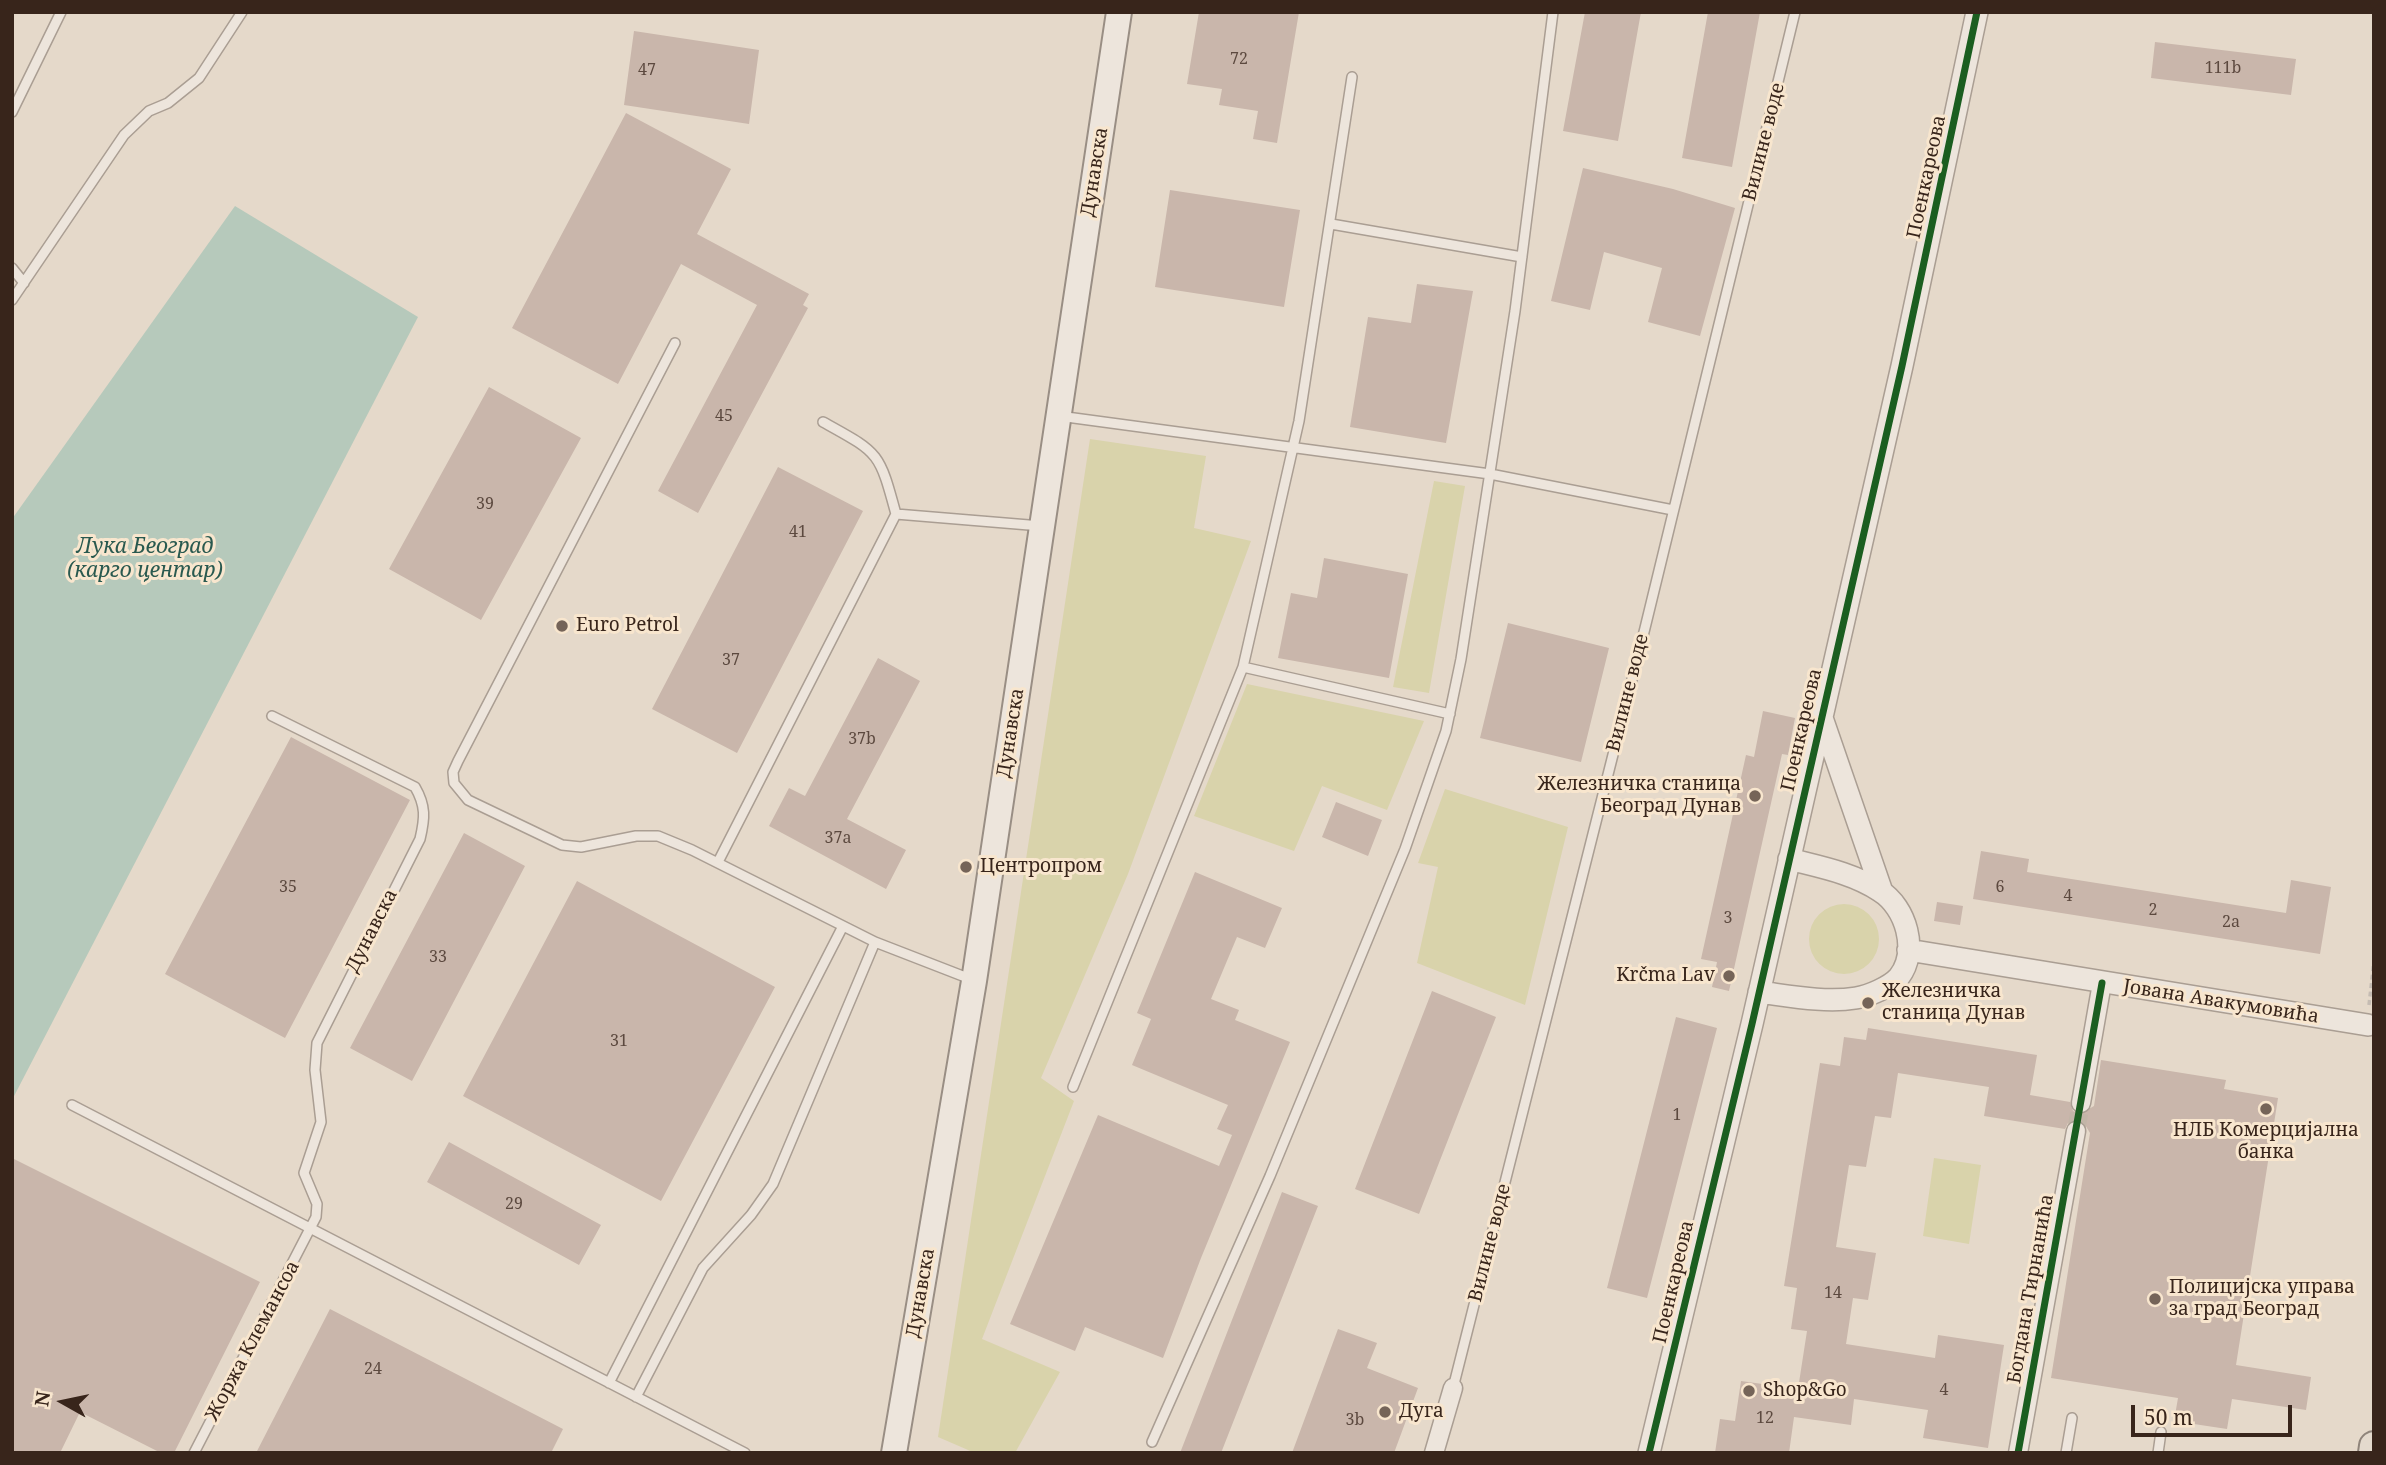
<!DOCTYPE html>
<meta charset="utf-8">
<style>
body{margin:0}
#map{position:relative;width:2386px;height:1465px;overflow:hidden;background:#e5d9ca;font-family:"Noto Serif",serif}
canvas{display:block}
.frame{position:absolute;inset:0;border:14px solid #38251b;pointer-events:none}
.north{position:absolute;left:28px;top:1367px;width:70px;height:70px;-webkit-text-stroke:5px #f8e6ce;paint-order:stroke;rotate:279deg;font-size:19px;font-weight:700;line-height:28px;text-align:center;color:#38251b}
.north::after{content:'';display:block;margin:auto;width:24px;height:32px;background:#38251b;clip-path:polygon(50% 0,100% 100%,50% 72%,0 100%)}
.scale{position:absolute;left:2131px;top:1405px;width:161px;height:32px;box-sizing:border-box;border:4px solid #38251b;border-top:0;padding-left:9px;font-size:21px;line-height:24px;white-space:nowrap;color:#38251b;-webkit-text-stroke:5px #f8e6ce;paint-order:stroke}
</style>
<div id="map">
<canvas width="2386" height="1465"></canvas>
<div class="frame"></div>
<div class="north">N</div>
<div class="scale">50 m</div>
</div>
<script>
const c = document.querySelector('canvas').getContext('2d');
c.lineJoin = 'round';
function fill(path, color) { c.fillStyle = color; c.fill(path, 'evenodd'); }
function stroke(path, color, width, dash) { c.strokeStyle = color; c.lineWidth = width; c.lineCap = dash ? 'butt' : 'round'; c.setLineDash(dash || []); c.stroke(path); }
function write(font, color, halo, rows, align = 'center') {
  c.font = font + ' "Noto Serif",serif'; c.lineWidth = 6; c.setLineDash([]); c.textBaseline = 'middle'; c.strokeStyle = halo; c.fillStyle = color; for (const [text, x, y, turn = 0] of rows) {
    c.save(); c.translate(x, y); c.rotate((+turn || 0) * Math.PI / 180); c.textAlign = isNaN(turn) ? turn : align; if (halo) c.strokeText(text, 0, 0); c.fillText(text, 0, 0); c.restore();
  }
}
const green = new Path2D(`
 M1090,439L1206,456L1194,528L1251,541L1128,874L1041,1078L1074,1101L982,1339L1060,1372L1015,1453H975L938,1437Z
 M1434,481L1465,486L1429,693L1393,687Z
 M1247,684L1424,721L1387,810L1322,786L1294,851L1194,816Z
 M1445,789L1568,827L1525,1005L1417,963L1438,867L1418,863Z
 M1809 939a35 35 0 1 1 70 0a35 35 0 1 1-70 0Z
 M1934,1158L1981,1165L1969,1244L1923,1236Z`);
const water = new Path2D(`
 M235,206L418,317L12,1100V519Z`);
const building = new Path2D(`
 M1199,12H1299L1277,143L1253,139L1258,111L1219,105L1222,89L1187,84Z
 M1585,12H1641L1618,141L1563,131Z
 M1708,12H1760L1732,167L1682,158Z
 M634,31L759,50L749,124L624,105Z
 M2155,42L2296,59L2291,95L2151,78Z
 M626,113L731,169L697,234L809,294L803,305L808,308L698,513L658,491L757,305L681,264L618,384L512,328Z
 M1583,168L1673,189L1735,208L1700,336L1648,322L1662,268L1604,252L1590,310L1551,301Z
 M1170,190L1300,210L1284,307L1155,287Z
 M1417,284L1473,291L1446,443L1350,427L1368,317L1411,323Z
 M489,387L581,438L481,620L389,569Z
 M778,467L863,511L737,753L652,709Z
 M1324,558L1408,574L1389,678L1278,658L1291,593L1317,598Z
 M1508,623L1609,648L1581,762L1480,738Z
 M878,658L920,681L847,819L906,850L886,889L769,826L789,788L805,796Z
 M1763,711L1795,718L1788,755L1782,754L1729,991L1712,987L1717,962L1701,959L1746,755L1754,757Z
 M291,737L410,800L285,1038L165,974Z
 M1336,802L1382,820L1368,856L1322,837Z
 M464,833L525,866L412,1081L350,1048Z
 M1981,851L2029,859L2027,872L2286,913L2291,880L2331,887L2320,954L1973,899Z
 M1195,872L1282,908L1265,948L1237,937L1211,999L1239,1010L1235,1020L1290,1042L1201,1258L1163,1358L1085,1327L1075,1351L1010,1324L1098,1115L1219,1166L1232,1135L1217,1129L1228,1105L1132,1065L1151,1019L1137,1013Z
 M577,881L775,987L661,1201L463,1096Z
 M1937,902L1963,906L1960,925L1934,921Z
 M1432,991L1496,1017L1419,1214L1355,1189Z
 M1676,1017L1717,1028L1647,1298L1607,1288Z
 M1868,1028L2037,1055L2030,1095L2070,1102L2073,1111L2080,1114L2094,1106L2101,1060L2226,1080L2224,1089L2278,1098L2236,1365L2311,1377L2306,1410L2232,1399L2227,1429L2174,1421L2178,1398L2051,1378L2090,1133L2084,1123L2077,1120L2068,1123L2065,1129L1984,1116L1989,1087L1898,1073L1891,1118L1875,1116L1866,1167L1849,1165L1836,1247L1876,1253L1868,1300L1853,1298L1846,1344L1935,1358L1938,1335L2004,1345L1988,1448L1923,1438L1928,1410L1854,1399L1851,1425L1794,1417L1789,1453H1715L1720,1419L1735,1421L1741,1381L1798,1389L1807,1331L1791,1329L1797,1288L1784,1286L1820,1063L1840,1066L1844,1037L1866,1040Z
 M449,1142L601,1225L579,1265L427,1182Z
 M12,1158L260,1282L174,1453H161L80,1412L60,1453H12Z
 M1282,1192L1318,1206L1221,1453H1180Z
 M330,1309L563,1429L551,1453H256Z
 M1338,1329L1377,1343L1367,1368L1418,1388L1394,1453H1292Z`);
const minorTunnel = new Path2D(`
 M2076,1131L2081,1103`);
const path = new Path2D(`
 M2369,1005L2374,961`);
const service = new Path2D(`
 M12,112L61,12
 M1331,224L1522,257
 M12,268L24,283
 M12,300L124,135L149,111L168,103L199,78L242,12
 M675,343L458,761L453,772L454,783L468,800L562,845L581,847L636,836H658L692,850L875,942L973,980
 M1059,416L1490,474L1673,510
 M823,422C879,453 879,451 896,514
 M896,514L1041,526
 M1243,667L1450,714
 M718,862L896,514
 M1073,1087L1243,667L1299,421L1352,77
 M72,1105L745,1453
 M609,1383L843,926
 M1453,1388L1645,628L1795,12
 M636,1397L703,1268L751,1215L773,1184L875,942
 M1152,1442L1270,1176L1405,849L1446,731L1461,659L1515,311L1553,12
 M194,1453L316,1217L317,1204L304,1173L321,1122L315,1070L317,1043L420,839C425,818 426,806 415,787L272,716
 M2066,1453L2072,1418
 M2158,1453L2161,1432`);
const minor = new Path2D(`
 M2081,1103L2102,983
 M1434,1453L1453,1388
 M2018,1453L2076,1131`);
const tertiary = new Path2D(`
 M1821,715L1882,892
 M1908,950L2368,1025
 M1759,992C1790,996 1825,1003 1856,998C1869,996 1890,987 1899,977C1919,951 1906,907 1880,891C1853,873 1820,867 1789,859
 M1649,1453L1752,1024L1902,366L1977,12`);
const secondary = new Path2D(`
 M894,1453L974,981L1119,12`);
const primary = new Path2D(`
 M2373,1453L2374,1446`);
const cycleway = new Path2D(`
 M1649,1453L1752,1024L1902,366L1977,12
 M2018,1453L2102,983`);
const markers = [
 [562,626,7,"#756458"],
 [1755,796,7,"#756458"],
 [966,867,7,"#756458"],
 [1729,976,7,"#756458"],
 [1868,1003,7,"#756458"],
 [2266,1109,7,"#756458"],
 [2155,1299,7,"#756458"],
 [1749,1391,7,"#756458"],
 [1385,1412,7,"#756458"]
];
const numberNames = [
 ["72",1239,59],
 ["111b",2223,68],
 ["47",647,70],
 ["45",724,416],
 ["39",485,504],
 ["41",798,532],
 ["37",731,660],
 ["37b",862,739],
 ["37a",838,838],
 ["35",288,887],
 ["6",2000,887],
 ["4",2068,896],
 ["2",2153,910],
 ["3",1728,918],
 ["2a",2231,922],
 ["33",438,957],
 ["31",619,1041],
 ["1",1677,1115],
 ["29",514,1204],
 ["14",1833,1293],
 ["24",373,1369],
 ["4",1944,1390],
 ["12",1765,1418],
 ["3b",1355,1420]
];
const streetNames = [
 ["Вилине воде",1764,142,-76],
 ["Дунавска",1095,172,-81],
 ["Поенкареова",1927,177,-78],
 ["Вилине воде",1628,693,-76],
 ["Поенкареова",1802,730,-77],
 ["Дунавска",1011,733,-81],
 ["Дунавска",372,931,-63],
 ["Јована Авакумовића",2221,1002,9],
 ["Вилине воде",1490,1243,-76],
 ["Поенкареова",1674,1282,-77],
 ["Богдана Тирнанића",2031,1289,-80],
 ["Дунавска",921,1293,-80],
 ["Жоржа Клемансоа",253,1341,-62]
];
const poiNames = [
 ["Euro Petrol",576,626],
 ["Железничка станица",1741,785,"right"],
 ["Београд Дунав",1741,807,"right"],
 ["Центропром",980,867],
 ["Krčma Lav",1715,976,"right"],
 ["Железничка",1882,992],
 ["станица Дунав",1882,1014],
 ["НЛБ Комерцијална",2266,1131,"center"],
 ["банка",2266,1153,"center"],
 ["Полицијска управа",2169,1288],
 ["за град Београд",2169,1310],
 ["Shop&Go",1763,1391],
 ["Дуга",1399,1412]
];
const waterNames = [
 ["Лука Београд",145,547],
 ["(карго центар)",145,571]
];
fill(green, '#d9d3ab');
fill(water, '#b6c9bb');
fill(building, '#c9b6ab');
stroke(minorTunnel, '#c2b5a7', 18, [18, 9]);
stroke(service, '#aa9e93', 12);
stroke(minor, '#aa9e93', 21);
stroke(tertiary, '#aa9e93', 24);
stroke(secondary, '#998e84', 28);
stroke(primary, '#8f847a', 32);
stroke(path, '#c5bcb3', 3.5, [5, 3.5]);
stroke(service, '#ede5dc', 9);
stroke(minor, '#ede5dc', 18);
stroke(tertiary, '#ede5dc', 21);
stroke(secondary, '#ede5dc', 24);
stroke(primary, '#e4dacd', 28);
stroke(cycleway, '#1b5e20', 7);
for (const [x, y, r, color] of markers) { const dot = new Path2D(); dot.arc(x, y, r, 0, 2 * Math.PI); c.fillStyle = color; c.fill(dot); stroke(dot, '#f8e6ce', 2.5); }
write('16px', '#5c493f', null, numberNames);
write('19px', '#38251b', '#f8e6ce', streetNames);
write('19px', '#38251b', '#f8e6ce', poiNames, 'left');
write('italic 21px', '#29594f', '#f8e6ce', waterNames);
</script>
